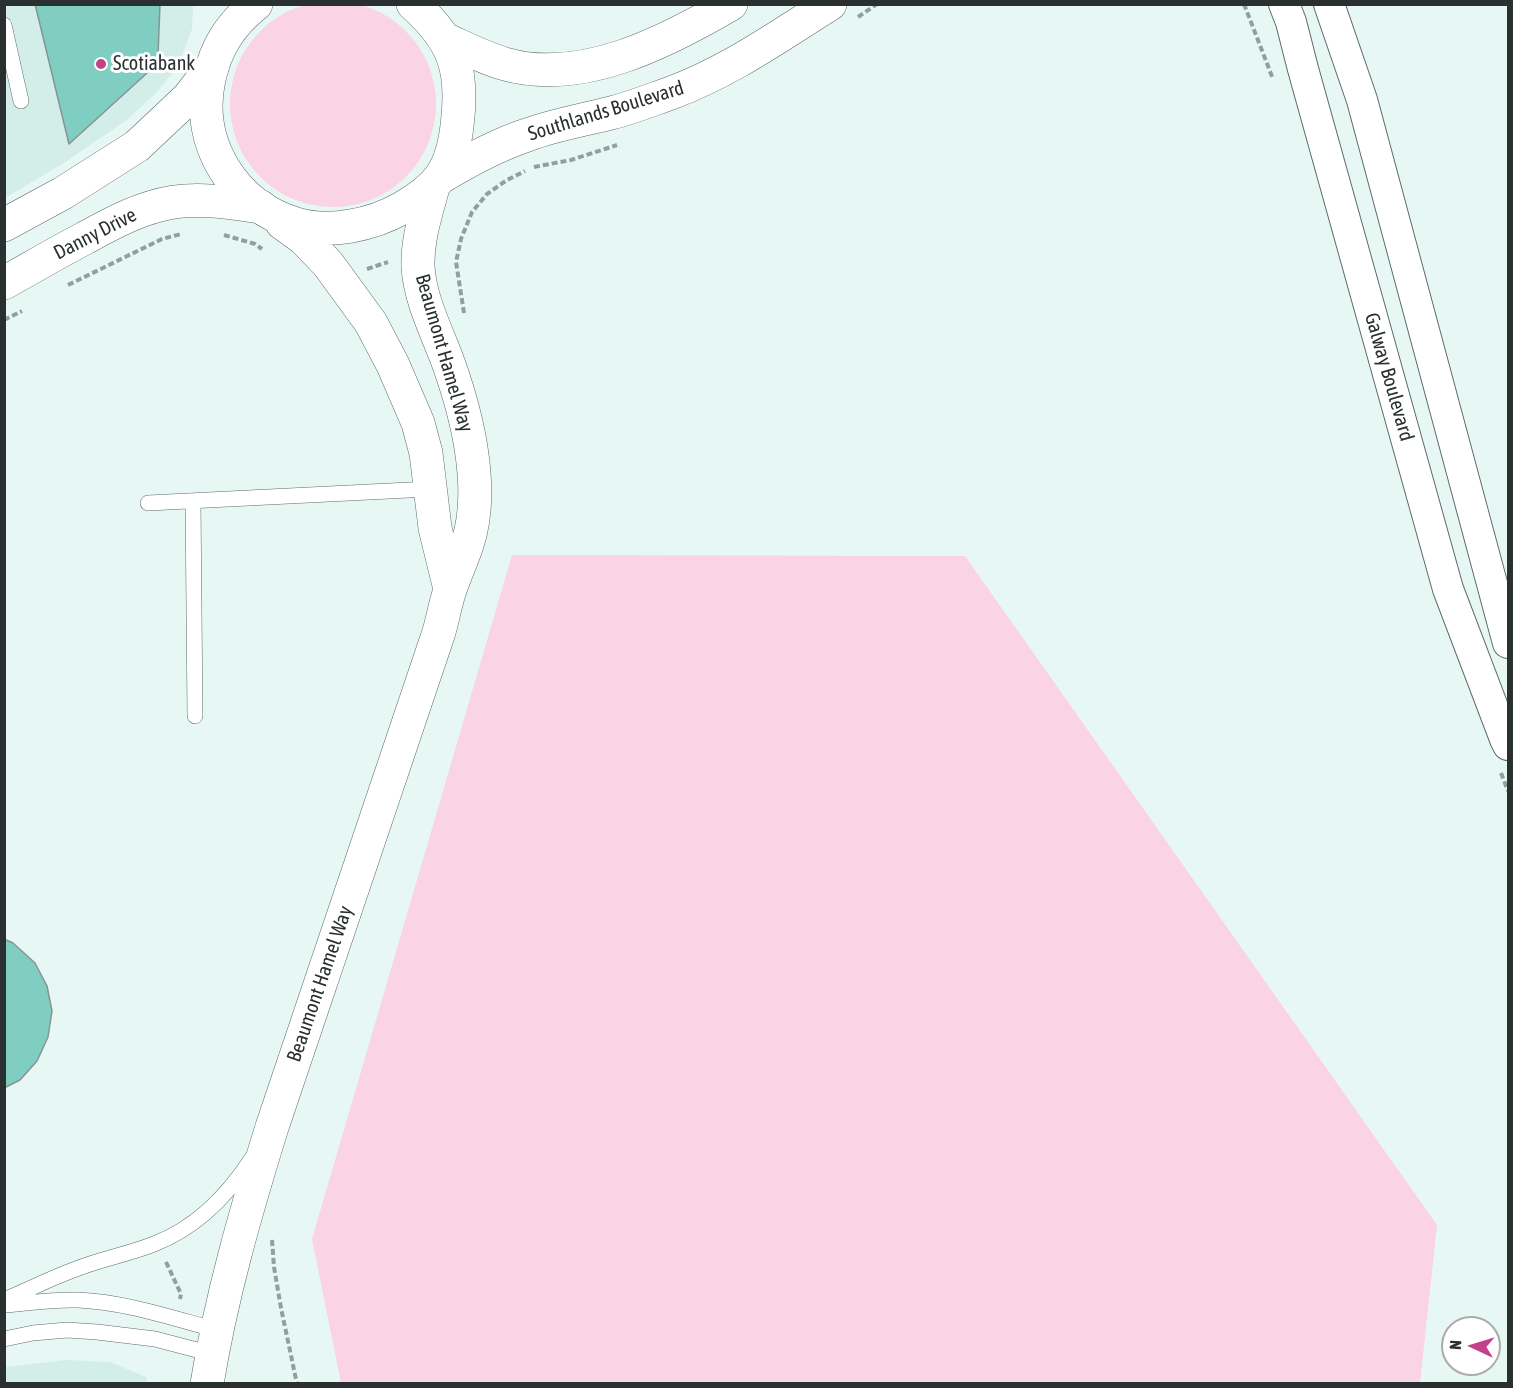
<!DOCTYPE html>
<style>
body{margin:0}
#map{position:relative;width:1513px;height:1388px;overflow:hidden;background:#e7f8f4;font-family:"Asap Condensed",sans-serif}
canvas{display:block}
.frame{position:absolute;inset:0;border:6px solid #2a302f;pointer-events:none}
.north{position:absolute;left:1441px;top:1316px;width:60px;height:60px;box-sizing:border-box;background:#fff;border:2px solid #aaacac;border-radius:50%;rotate:274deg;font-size:16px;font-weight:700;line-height:24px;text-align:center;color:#2a302f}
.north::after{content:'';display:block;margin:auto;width:21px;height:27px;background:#c2418a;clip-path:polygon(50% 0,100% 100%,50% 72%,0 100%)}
</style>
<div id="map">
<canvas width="1513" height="1388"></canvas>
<div class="frame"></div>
<div class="north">N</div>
</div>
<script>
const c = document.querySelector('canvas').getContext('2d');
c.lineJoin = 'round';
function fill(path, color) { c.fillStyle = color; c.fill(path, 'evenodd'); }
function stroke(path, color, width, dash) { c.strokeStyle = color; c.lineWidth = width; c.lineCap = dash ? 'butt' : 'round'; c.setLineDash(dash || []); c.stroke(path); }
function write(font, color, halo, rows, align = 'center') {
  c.font = font + ' "Asap Condensed",sans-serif'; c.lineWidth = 6; c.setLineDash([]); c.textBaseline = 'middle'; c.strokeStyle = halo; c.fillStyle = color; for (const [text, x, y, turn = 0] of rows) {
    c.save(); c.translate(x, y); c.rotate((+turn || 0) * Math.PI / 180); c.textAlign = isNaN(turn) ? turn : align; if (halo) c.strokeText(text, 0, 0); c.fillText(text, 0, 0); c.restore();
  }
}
const built = new Path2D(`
 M4,5H193L192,29L179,64L158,91L127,120L62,164L5,198Z
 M66,1360L110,1362L146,1377L148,1383H5V1367Z`);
const green = new Path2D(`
 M230 104a103 103 0 1 1 206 0a103 103 0 1 1-206 0Z
 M512,555L965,556L1437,1225L1420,1383H341L312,1239Z`);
const building = new Path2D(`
 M35,4H160L158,55L146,74L69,144Z
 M4,939L13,943L35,963L47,986L52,1011L48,1037L37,1061L20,1080L4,1088Z`);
const path = new Path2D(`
 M1244,4L1273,79
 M858,17L877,4
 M534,167L571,160L617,145
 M224,235L255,244L262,249
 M367,269L388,262
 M68,285L162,239L181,234
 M464,313L456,262L461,239L472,212L487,194L507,180L525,171
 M4,320L22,311
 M1501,773L1508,791
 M272,1240L274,1267L281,1308L297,1384
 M166,1262L181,1294L180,1299`);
const service = new Path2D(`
 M4,25L21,101
 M193,501L195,716
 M148,503L429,489
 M4,1300C28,1290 51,1278 76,1269C101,1259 129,1254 154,1244C196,1228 228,1195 252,1158
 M5,1305C29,1303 54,1299 78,1300C125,1302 172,1318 217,1330
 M4,1339L33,1333L67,1330L97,1332L155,1339L212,1354`);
const minor = new Path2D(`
 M1284,4L1291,22L1303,69L1448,589L1505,739L1508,745
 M1329,4L1362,100L1508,643`);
const tertiary = new Path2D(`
 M4,225L63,193L137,146L188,98L212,67
 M4,283C31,268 58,252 85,238C114,222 142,207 174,202C204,198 232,203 261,207`);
const secondary = new Path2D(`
 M256,4C230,25 216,47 209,79C195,144 234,205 296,224C330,234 372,225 402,208C439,187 452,169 457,126C464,71 455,41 413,4
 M445,39C465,48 484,58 505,64C581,86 666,42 731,4
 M441,177C469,160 497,145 527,135C554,125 583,120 611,113C631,108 651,100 671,93C730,71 777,37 830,4
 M282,223L304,239L328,264L371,323L393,365L418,423L426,453L435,528L450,589
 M207,1384C221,1297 246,1211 272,1127L438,635C443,620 445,603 451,587C456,573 462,559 467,545C475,521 476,497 474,473C471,434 461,398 448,362C437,332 420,300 418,267C417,239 426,214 433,187`);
const markers = [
 [101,64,6,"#c2418a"]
];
const poiNames = [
 ["Scotiabank",113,64]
];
const streetNames = [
 ["Southlands Boulevard",606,111,-17],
 ["Danny Drive",95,234,-27],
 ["Beaumont Hamel Way",444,353,74],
 ["Galway Boulevard",1389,377,74],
 ["Beaumont Hamel Way",320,984,-71]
];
fill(built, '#d3ede8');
fill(green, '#fad3e4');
fill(building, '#7fcec1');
stroke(building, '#859592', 1.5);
stroke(service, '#5d6c69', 16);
stroke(minor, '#5d6c69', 32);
stroke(tertiary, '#5d6c69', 34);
stroke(secondary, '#5d6c69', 34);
stroke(path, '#939f9c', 4, [6, 3]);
stroke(service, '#fff', 15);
stroke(minor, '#fff', 30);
stroke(tertiary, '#fff', 33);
stroke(secondary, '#fff', 33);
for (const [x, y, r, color] of markers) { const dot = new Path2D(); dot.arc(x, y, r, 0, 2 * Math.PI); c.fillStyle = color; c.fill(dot); stroke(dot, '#fff', 2); }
write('20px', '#2a302f', '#fff', poiNames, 'left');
write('20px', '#2a302f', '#fff', streetNames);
</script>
